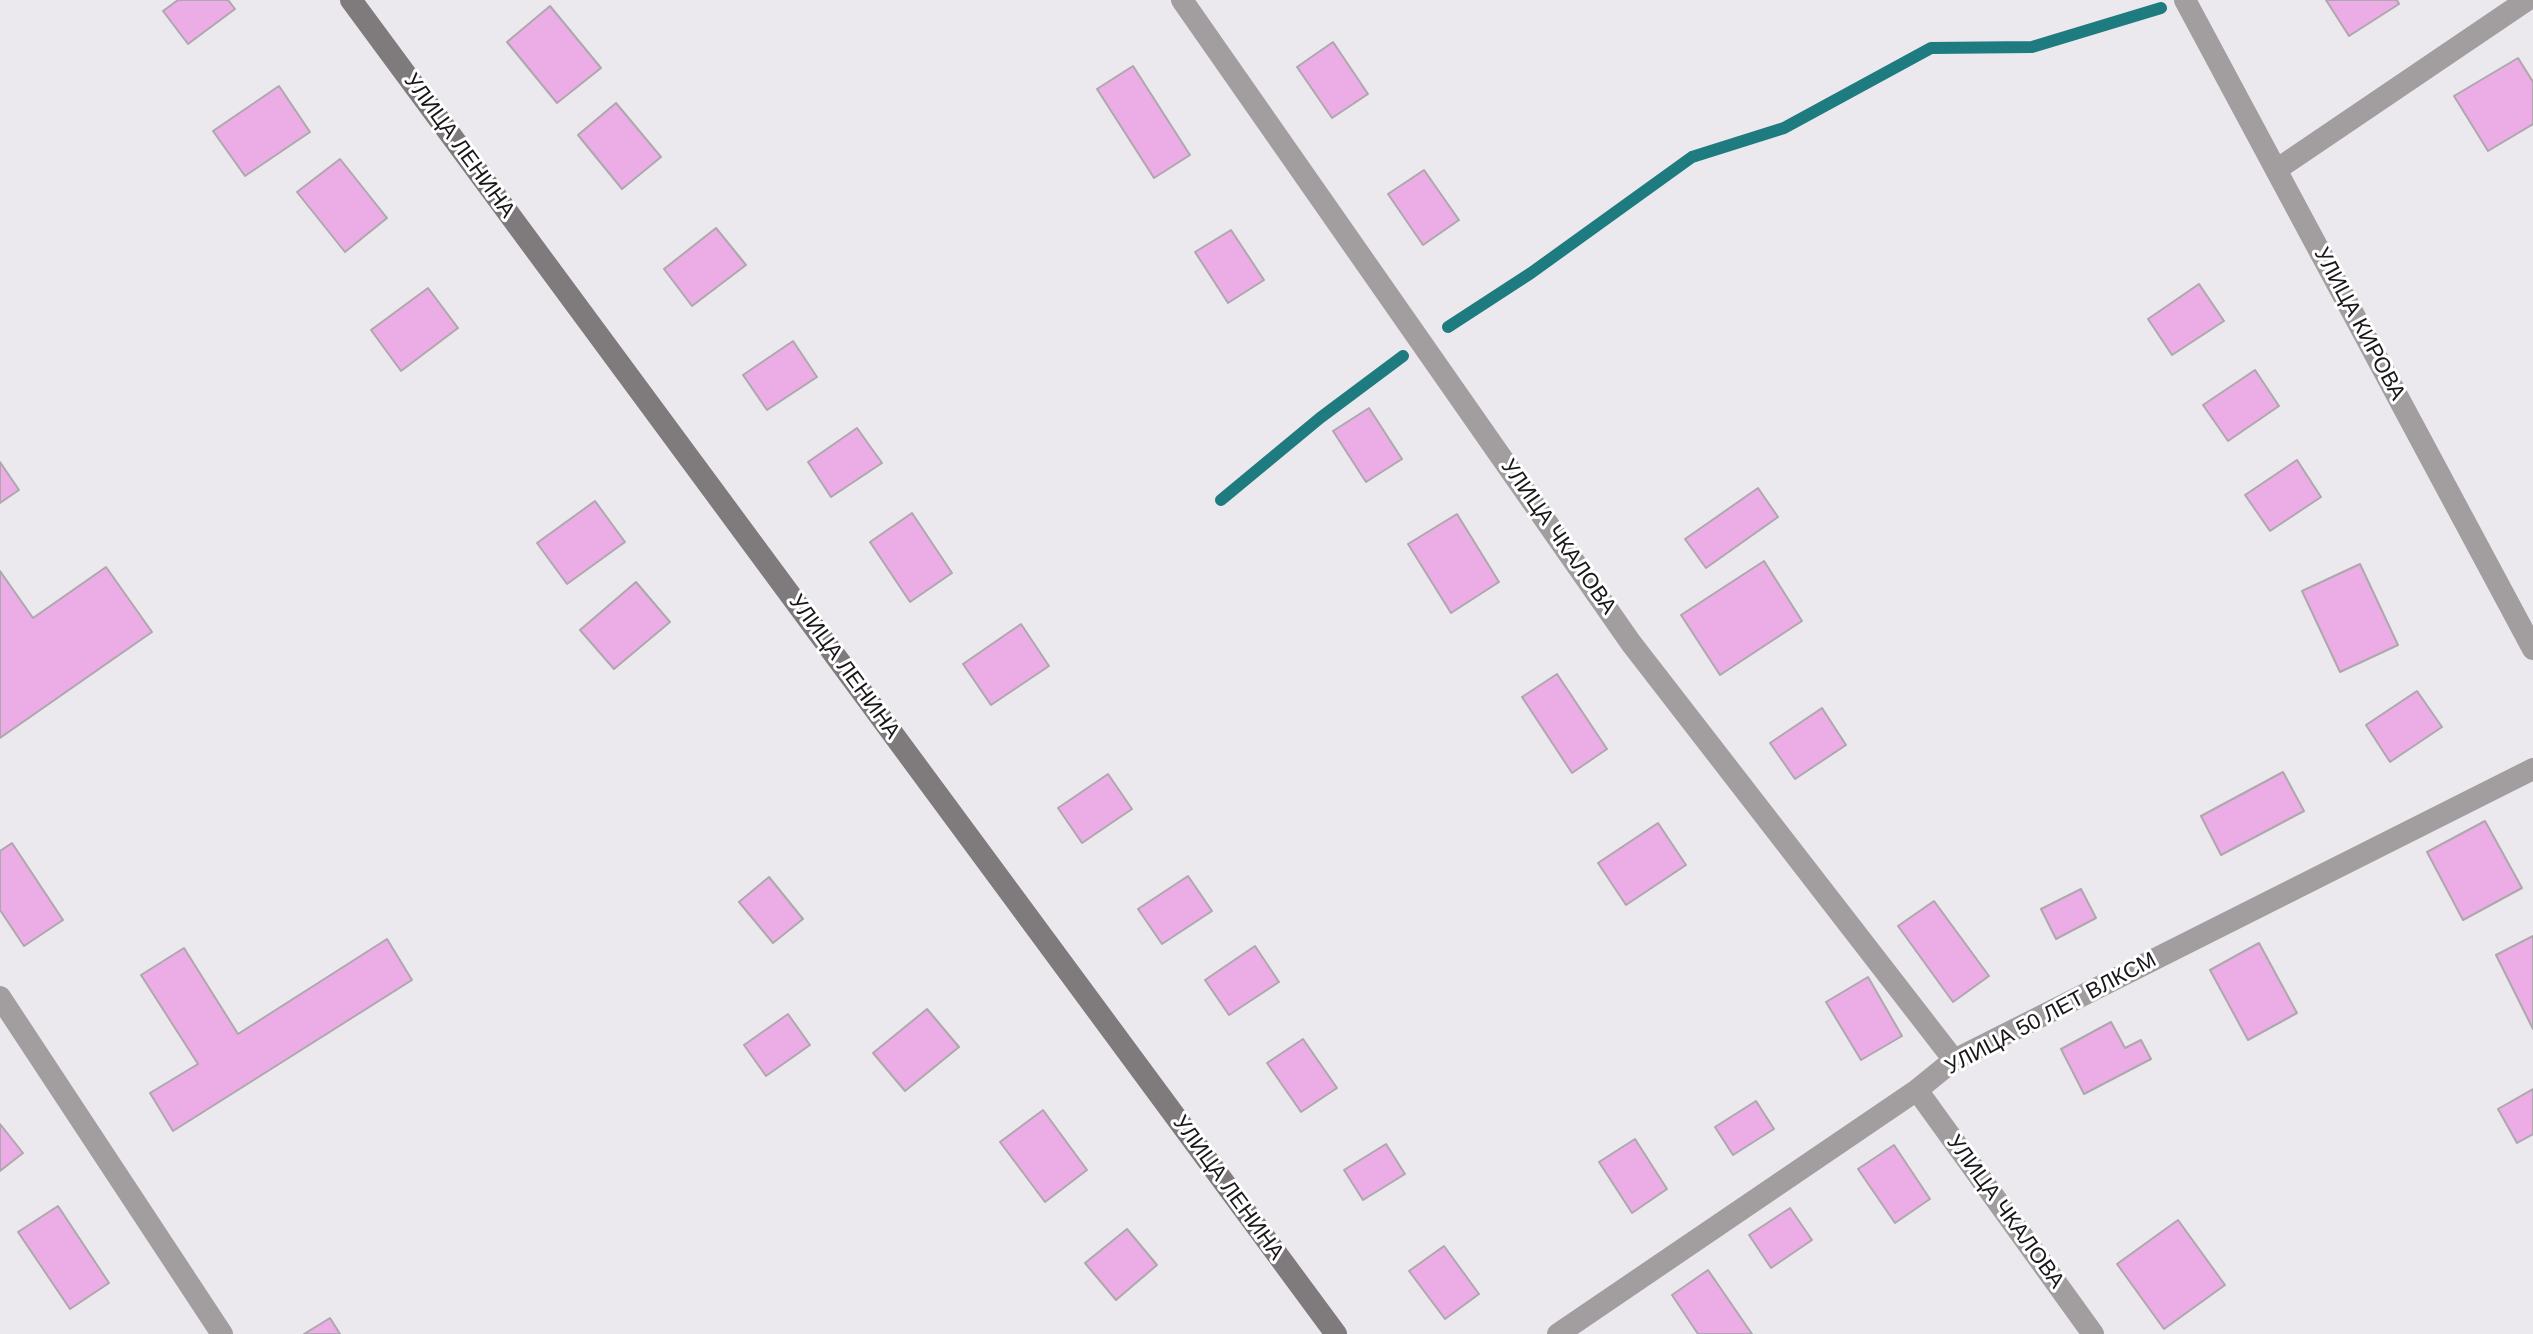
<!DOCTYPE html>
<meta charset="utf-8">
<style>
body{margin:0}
canvas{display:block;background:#ebe8ee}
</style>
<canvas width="2533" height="1334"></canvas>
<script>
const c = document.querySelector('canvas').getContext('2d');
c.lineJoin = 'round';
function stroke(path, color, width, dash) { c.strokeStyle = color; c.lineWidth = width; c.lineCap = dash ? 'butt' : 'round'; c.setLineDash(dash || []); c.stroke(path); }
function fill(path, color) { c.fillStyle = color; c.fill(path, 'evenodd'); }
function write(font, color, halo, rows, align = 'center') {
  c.font = font + ' Arial,sans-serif'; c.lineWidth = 6; c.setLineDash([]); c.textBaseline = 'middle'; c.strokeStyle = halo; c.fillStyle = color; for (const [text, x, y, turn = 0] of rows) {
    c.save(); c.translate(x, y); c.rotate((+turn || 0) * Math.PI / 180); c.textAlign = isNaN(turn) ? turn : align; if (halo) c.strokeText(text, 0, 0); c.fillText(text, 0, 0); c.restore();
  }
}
const stream = new Path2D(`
 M1448,327L1531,273L1692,157L1784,128L1931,48L2032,47L2161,8
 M1221,500L1320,418L1403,356`);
const building = new Path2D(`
 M178,0H228L235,9L188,44L163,11Z
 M2326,0H2397L2399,4L2349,36Z
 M550,6L601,68L557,103L507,42Z
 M1333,42L1368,94L1332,118L1297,67Z
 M2518,58L2533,82V124L2488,151L2454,96Z
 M1133,66L1190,155L1154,178L1097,89Z
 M279,86L310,132L245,176L213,131Z
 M616,103L661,157L622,189L578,135Z
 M340,159L387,218L345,252L297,192Z
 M1424,170L1459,220L1423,245L1388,194Z
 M716,228L746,265L692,306L664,269Z
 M1231,230L1264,280L1228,303L1195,252Z
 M2199,284L2224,321L2172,355L2148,319Z
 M428,288L458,328L401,371L371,330Z
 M793,341L817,377L767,410L743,375Z
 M2255,370L2279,406L2228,441L2203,405Z
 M1369,408L1402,459L1366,482L1333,431Z
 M857,428L882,463L831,497L808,462Z
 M2297,460L2321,497L2270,531L2245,495Z
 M0,462L19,490L0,503Z
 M1758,488L1778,517L1706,568L1685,539Z
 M595,501L625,542L567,584L537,543Z
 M912,513L952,573L910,602L870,542Z
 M1457,514L1499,582L1451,613L1408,544Z
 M1764,561L1802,621L1720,675L1681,615Z
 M2360,564L2398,645L2340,672L2302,591Z
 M106,567L152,632L0,738V571L33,618Z
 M636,582L670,622L614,669L580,630Z
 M1021,624L1049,666L991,705L963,664Z
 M1557,674L1607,749L1572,773L1522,697Z
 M2417,691L2442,727L2390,762L2366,725Z
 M1822,708L1846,745L1795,779L1770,743Z
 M2283,772L2304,811L2221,855L2201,816Z
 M1108,774L1132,809L1082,843L1058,808Z
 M2485,821L2522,888L2463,920L2427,852Z
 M1658,823L1686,865L1626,905L1598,863Z
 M12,843L63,920L24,946L0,910V851Z
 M1188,876L1212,911L1162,944L1138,909Z
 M769,877L803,919L773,943L739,902Z
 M2081,889L2096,918L2056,939L2041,909Z
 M1934,901L1989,976L1953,1002L1898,926Z
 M2533,936V1029L2496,955Z
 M387,939L412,980L173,1131L150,1093L198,1064L141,975L184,948L238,1034Z
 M2259,943L2297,1013L2248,1040L2210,970Z
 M1255,946L1279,982L1229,1015L1205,980Z
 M1868,977L1902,1036L1861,1060L1826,1002Z
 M927,1009L959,1047L905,1091L873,1053Z
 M788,1014L810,1045L766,1076L744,1045Z
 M2111,1022L2125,1048L2141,1040L2151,1059L2084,1094L2061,1049Z
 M1303,1039L1337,1088L1301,1112L1267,1063Z
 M2533,1089V1134L2517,1143L2498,1109Z
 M1756,1101L1774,1129L1733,1155L1715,1127Z
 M1043,1110L1087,1170L1045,1202L1000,1142Z
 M0,1124L23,1153L0,1171Z
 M1635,1139L1667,1189L1632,1213L1599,1162Z
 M1386,1144L1405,1174L1363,1200L1344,1170Z
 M1894,1145L1930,1199L1895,1223L1858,1169Z
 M58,1206L109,1283L70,1309L18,1232Z
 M1790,1208L1812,1240L1771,1268L1749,1235Z
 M2178,1220L2225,1285L2164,1329L2117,1264Z
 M1127,1229L1157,1265L1116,1300L1085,1263Z
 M1444,1246L1479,1294L1445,1319L1409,1271Z
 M1708,1270L1752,1334H1698L1672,1295Z
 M330,1318L340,1334H304Z`);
const minor = new Path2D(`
 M1182,0L1631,643L1954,1060
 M2185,0L2533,649
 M2276,170L2527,0
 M0,997L222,1334
 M1917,1090L2093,1334
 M1558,1334L1917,1090L1954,1060L2533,769`);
const secondary = new Path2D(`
 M351,0L1336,1334`);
const streetNames = [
 ["УЛИЦА ЛЕНИНА",459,146,54],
 ["УЛИЦА КИРОВА",2359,324,62],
 ["УЛИЦА ЧКАЛОВА",1558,537,55],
 ["УЛИЦА ЛЕНИНА",844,667,54],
 ["УЛИЦА 50 ЛЕТ ВЛКСМ",2051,1014,-28],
 ["УЛИЦА ЛЕНИНА",1228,1188,54],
 ["УЛИЦА ЧКАЛОВА",2005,1212,54]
];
stroke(stream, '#1e7c80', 12);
fill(building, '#ecace6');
stroke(building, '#ada8ac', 2);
stroke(minor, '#a29e9f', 22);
stroke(secondary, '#7f7a7b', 22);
write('22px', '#181719', '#fff', streetNames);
</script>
